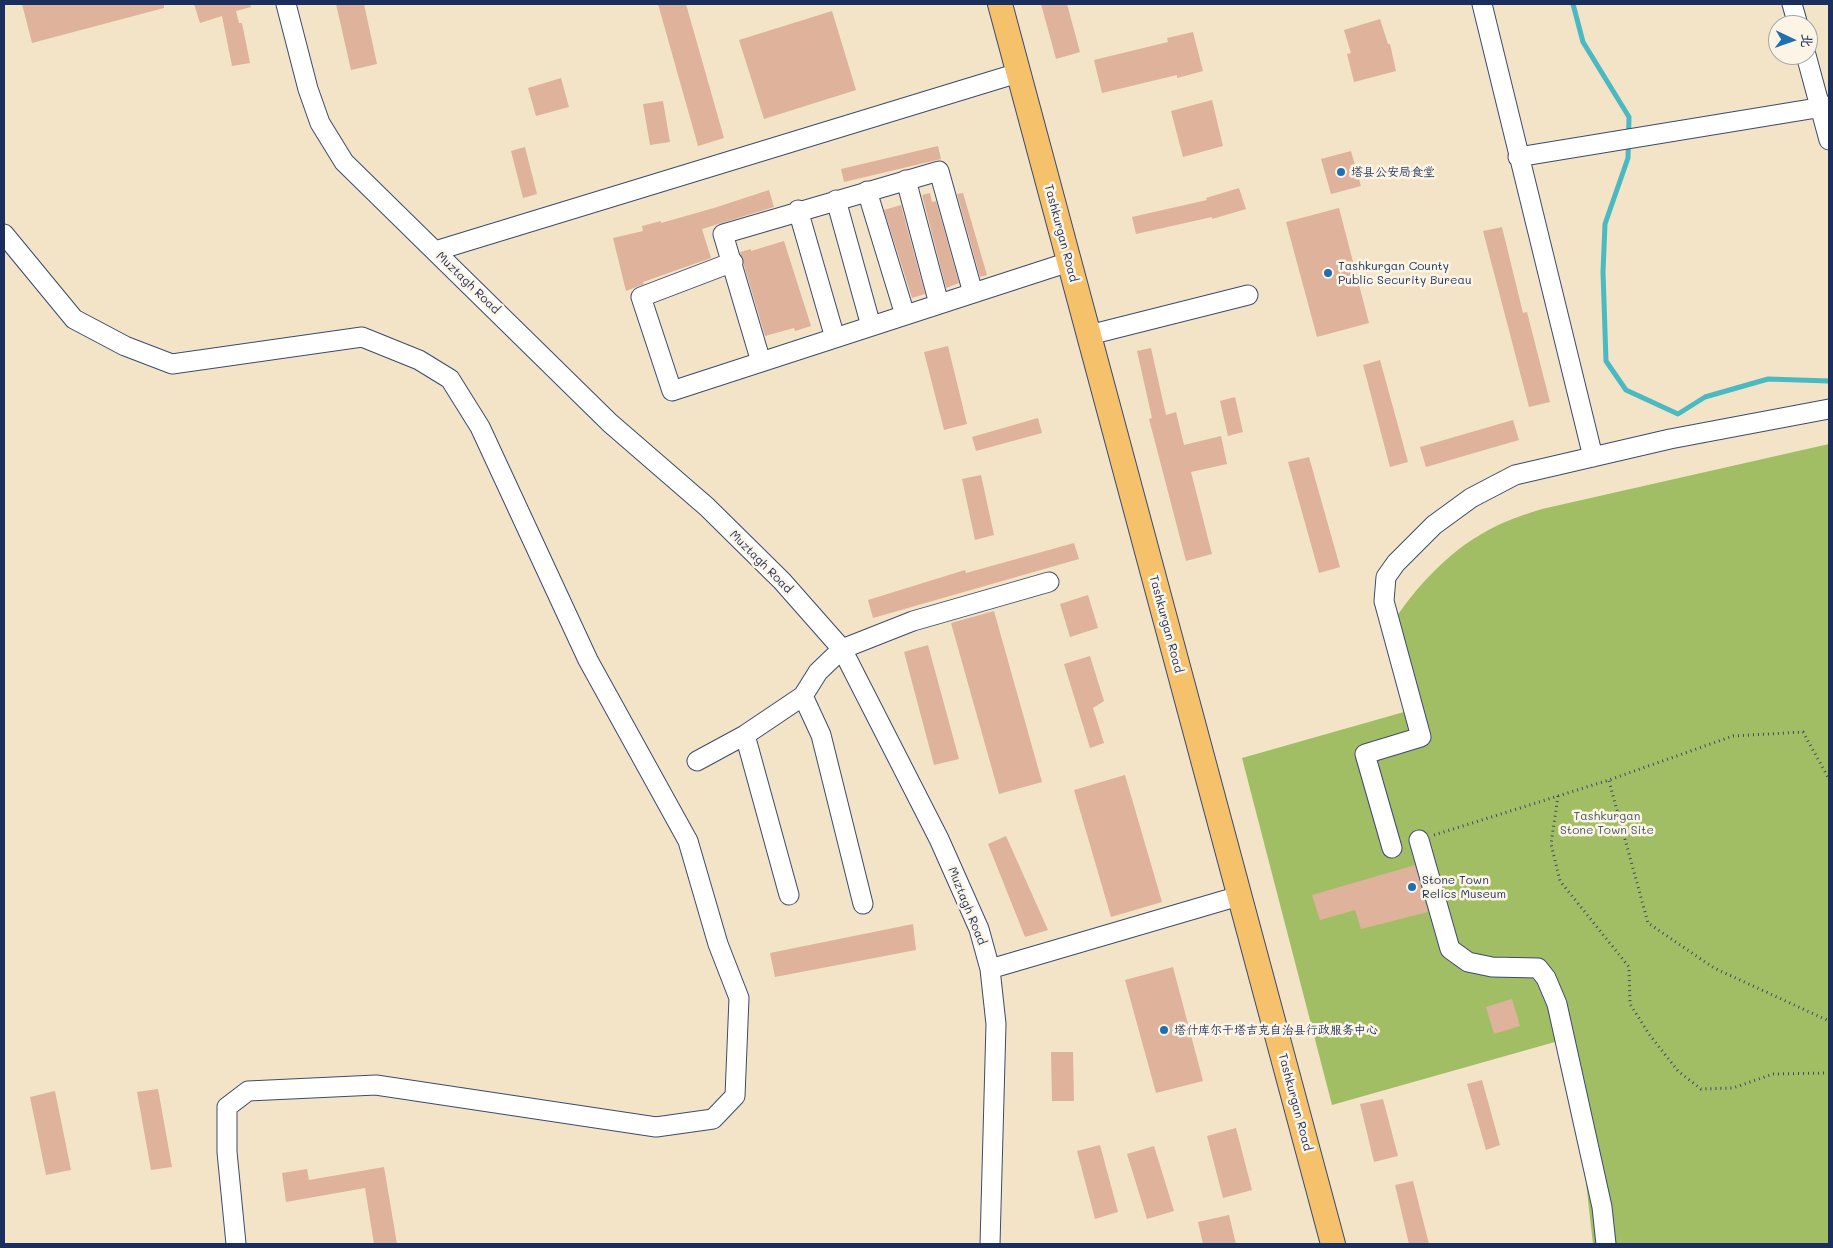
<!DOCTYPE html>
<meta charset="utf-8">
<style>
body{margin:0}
#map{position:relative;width:1833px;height:1248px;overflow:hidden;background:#f3e4c7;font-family:Mali,"LXGW WenKai TC",sans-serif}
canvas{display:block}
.frame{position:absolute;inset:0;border:5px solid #1b2f5e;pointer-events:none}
.north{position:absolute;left:1768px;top:15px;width:50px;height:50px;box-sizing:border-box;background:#fcf5e5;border:1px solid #a2a6af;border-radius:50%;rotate:93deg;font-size:14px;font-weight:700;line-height:20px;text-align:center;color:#1b2f5e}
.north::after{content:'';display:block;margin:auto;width:18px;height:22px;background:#1f6fb2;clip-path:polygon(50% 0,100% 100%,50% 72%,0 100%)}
</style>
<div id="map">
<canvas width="1833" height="1248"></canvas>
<div class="frame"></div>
<div class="north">北</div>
</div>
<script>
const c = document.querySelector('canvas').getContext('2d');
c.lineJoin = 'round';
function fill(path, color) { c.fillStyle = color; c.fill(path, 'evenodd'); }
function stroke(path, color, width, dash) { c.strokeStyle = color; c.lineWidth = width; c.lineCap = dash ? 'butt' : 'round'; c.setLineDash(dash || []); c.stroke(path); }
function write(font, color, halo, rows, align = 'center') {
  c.font = font + ' Mali,"LXGW WenKai TC",sans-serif'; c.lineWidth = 5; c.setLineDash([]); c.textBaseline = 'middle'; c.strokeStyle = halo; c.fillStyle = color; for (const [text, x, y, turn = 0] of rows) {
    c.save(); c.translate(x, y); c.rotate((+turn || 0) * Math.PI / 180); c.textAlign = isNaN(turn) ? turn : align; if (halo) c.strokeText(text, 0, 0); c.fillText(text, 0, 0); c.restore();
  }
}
const green = new Path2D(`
 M1829,444V1244H1593L1581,1138L1562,1040L1332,1105L1242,758L1418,708L1397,616C1424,577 1460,541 1505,522C1516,517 1529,513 1542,509Z`);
const stream = new Path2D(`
 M1573,4L1583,42L1629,117L1628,158L1605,224L1603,272L1606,361L1626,390L1678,414L1705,397L1768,379L1829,381`);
const building = new Path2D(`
 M22,4H164V8L32,43Z
 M194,4H250L251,7L236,11L239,23H242L250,63L232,66L222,16L200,23Z
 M336,4H364L377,64L351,70Z
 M658,4H686L724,138L698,146Z
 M1041,4H1067L1080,52L1056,59Z
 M832,11L856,90L764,119L739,40Z
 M1380,19L1388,44H1390L1396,71L1354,82L1347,54L1351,53L1344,30Z
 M1193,32L1203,71L1177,78V75L1102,93L1094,60L1168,42L1167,38Z
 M561,78L569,107L536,116L528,88Z
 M1212,100L1223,146L1183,157L1171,111Z
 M663,101L670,142L650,145L643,104Z
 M938,146L941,159L844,182L841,169Z
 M525,147L537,194L523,198L511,151Z
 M1351,151L1361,186L1331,194L1321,159Z
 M1239,188L1246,209L1212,219V217L1136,234L1132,217L1207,200L1206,198Z
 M769,190L774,207L702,229L711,258L643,282L644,284L626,291L613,238L643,231L642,226L661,221V223L714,208Z
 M930,193L932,202L936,201L959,283L946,288L922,195Z
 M963,193L987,275L980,277L957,194Z
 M901,205L925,294L912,298L884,210Z
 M1339,208L1369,323L1317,337L1286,222Z
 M1502,227L1523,313L1527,312L1550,402L1529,407L1483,231Z
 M784,241L811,326L795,331L794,328L765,336L740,252L751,249V251Z
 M948,346L967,424L944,430L924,352Z
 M1151,348L1166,415L1176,412L1184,445L1221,436L1227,464L1191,472L1212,554L1186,561L1149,419L1152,418L1137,351Z
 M1380,360L1408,462L1390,467L1363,365Z
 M1235,397L1243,432L1228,436L1220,401Z
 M1038,418L1042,433L976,451L972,437Z
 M1513,420L1519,440L1426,467L1420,447Z
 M1309,457L1340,567L1319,573L1288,462Z
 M981,475L994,535L975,540L962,479Z
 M1074,543L1079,559L873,618L868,600L965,570L966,573Z
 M1088,595L1098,628L1070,637L1060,604Z
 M994,611L1042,782L999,794L951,623Z
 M928,645L959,759L934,765L904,652Z
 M1090,656L1104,701L1093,708L1104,743L1090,748L1064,664Z
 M1125,775L1162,902L1111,917L1074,790Z
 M1006,836L1048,930L1025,937L988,844Z
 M1415,865L1428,912L1361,929L1355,910L1320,920L1312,895Z
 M913,924L916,950L775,977L770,953Z
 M1173,967L1203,1081L1156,1093L1125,980Z
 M1512,999L1520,1026L1494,1034L1486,1007Z
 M1051,1052H1073L1074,1101H1052Z
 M1482,1080L1500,1145L1486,1150L1467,1084Z
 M158,1089L172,1167L151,1170L137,1092Z
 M55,1091L71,1170L46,1175L30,1097Z
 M1383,1099L1398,1156L1374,1162L1360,1104Z
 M1236,1128L1252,1190L1223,1198L1207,1136Z
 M1100,1145L1118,1212L1095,1219L1077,1151Z
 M1154,1146L1174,1211L1147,1219L1127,1154Z
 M384,1167L397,1244H374L365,1188L286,1202L282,1173L307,1169L309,1180Z
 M1413,1181L1429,1244H1409L1395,1185Z
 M1229,1215L1236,1244H1203L1198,1222Z`);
const path = new Path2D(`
 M1609,781L1648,923L1714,968L1829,1021
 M1558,796L1551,844L1560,881L1629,967L1630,1004L1649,1034L1678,1071L1701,1089L1733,1088L1773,1074L1829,1073
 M1434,835L1609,780L1733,736L1803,732L1829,779`);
const minor = new Path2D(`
 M286,4L308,89L320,123L344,162L610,423L707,507L782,581L842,649L939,839L979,929L990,969L996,1024L990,1244
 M1482,4L1593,457
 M1792,4L1798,25
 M1806,55L1829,140
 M1518,157L1829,106
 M906,180L939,304
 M867,191L905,315
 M836,200L871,326
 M798,210L835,338
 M4,234L74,319L125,346L172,364L362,337L419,360L450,379L480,427L588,660L688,841L718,944L739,998L735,1096L713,1119L656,1127L376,1085L248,1091L227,1107V1152L236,1244
 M435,251L1018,73
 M733,262L641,297L672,391L1069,262
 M1089,335L1248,295
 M761,362L723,234L939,171L973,293
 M803,696L821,735L863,904
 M745,735L789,895
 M697,761L745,735L803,696L818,672L842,649L913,621L1049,582
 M1419,840L1450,949L1468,962L1492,967L1538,968L1546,978L1557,1004L1602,1207L1606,1244
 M1392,848L1365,754L1421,737L1384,601L1386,577L1396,563L1434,525L1471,498L1515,475L1670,439L1829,409
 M990,969L1239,896`);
const major = new Path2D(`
 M1000,4L1333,1244`);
const markers = [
 [1341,172,5,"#1f6fb2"],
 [1328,273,5,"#1f6fb2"],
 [1412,887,5,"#1f6fb2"],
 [1164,1030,5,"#1f6fb2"]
];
const poiNames = [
 ["塔县公安局食堂",1351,172],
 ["Tashkurgan County",1338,266],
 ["Public Security Bureau",1338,280],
 ["Stone Town",1422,880],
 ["Relics Museum",1422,894],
 ["塔什库尔干塔吉克自治县行政服务中心",1174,1030]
];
const streetNames = [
 ["Tashkurgan Road",1061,233,75],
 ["Muztagh Road",468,283,44],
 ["Muztagh Road",761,562,45],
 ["Tashkurgan Road",1166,624,75],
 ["Muztagh Road",967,906,68],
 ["Tashkurgan Road",1295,1102,75]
];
const parkNames = [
 ["Tashkurgan",1607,816],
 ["Stone Town Site",1607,830]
];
fill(green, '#a2be65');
stroke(stream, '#4ab9c1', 5);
fill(building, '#dfb29b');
stroke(minor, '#3b4a6e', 21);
stroke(major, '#3b4a6e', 26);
stroke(path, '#3b4a6e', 3, [1, 4]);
stroke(minor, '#fff', 19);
stroke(major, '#f5c16b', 24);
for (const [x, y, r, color] of markers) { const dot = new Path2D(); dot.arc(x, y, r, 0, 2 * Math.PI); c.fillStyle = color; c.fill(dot); stroke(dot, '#fcf5e5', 2); }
write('12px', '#1b2f5e', '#fcf5e5', poiNames, 'left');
write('12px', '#1b2f5e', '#fcf5e5', streetNames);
write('12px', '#445a60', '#fcf5e5', parkNames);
</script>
